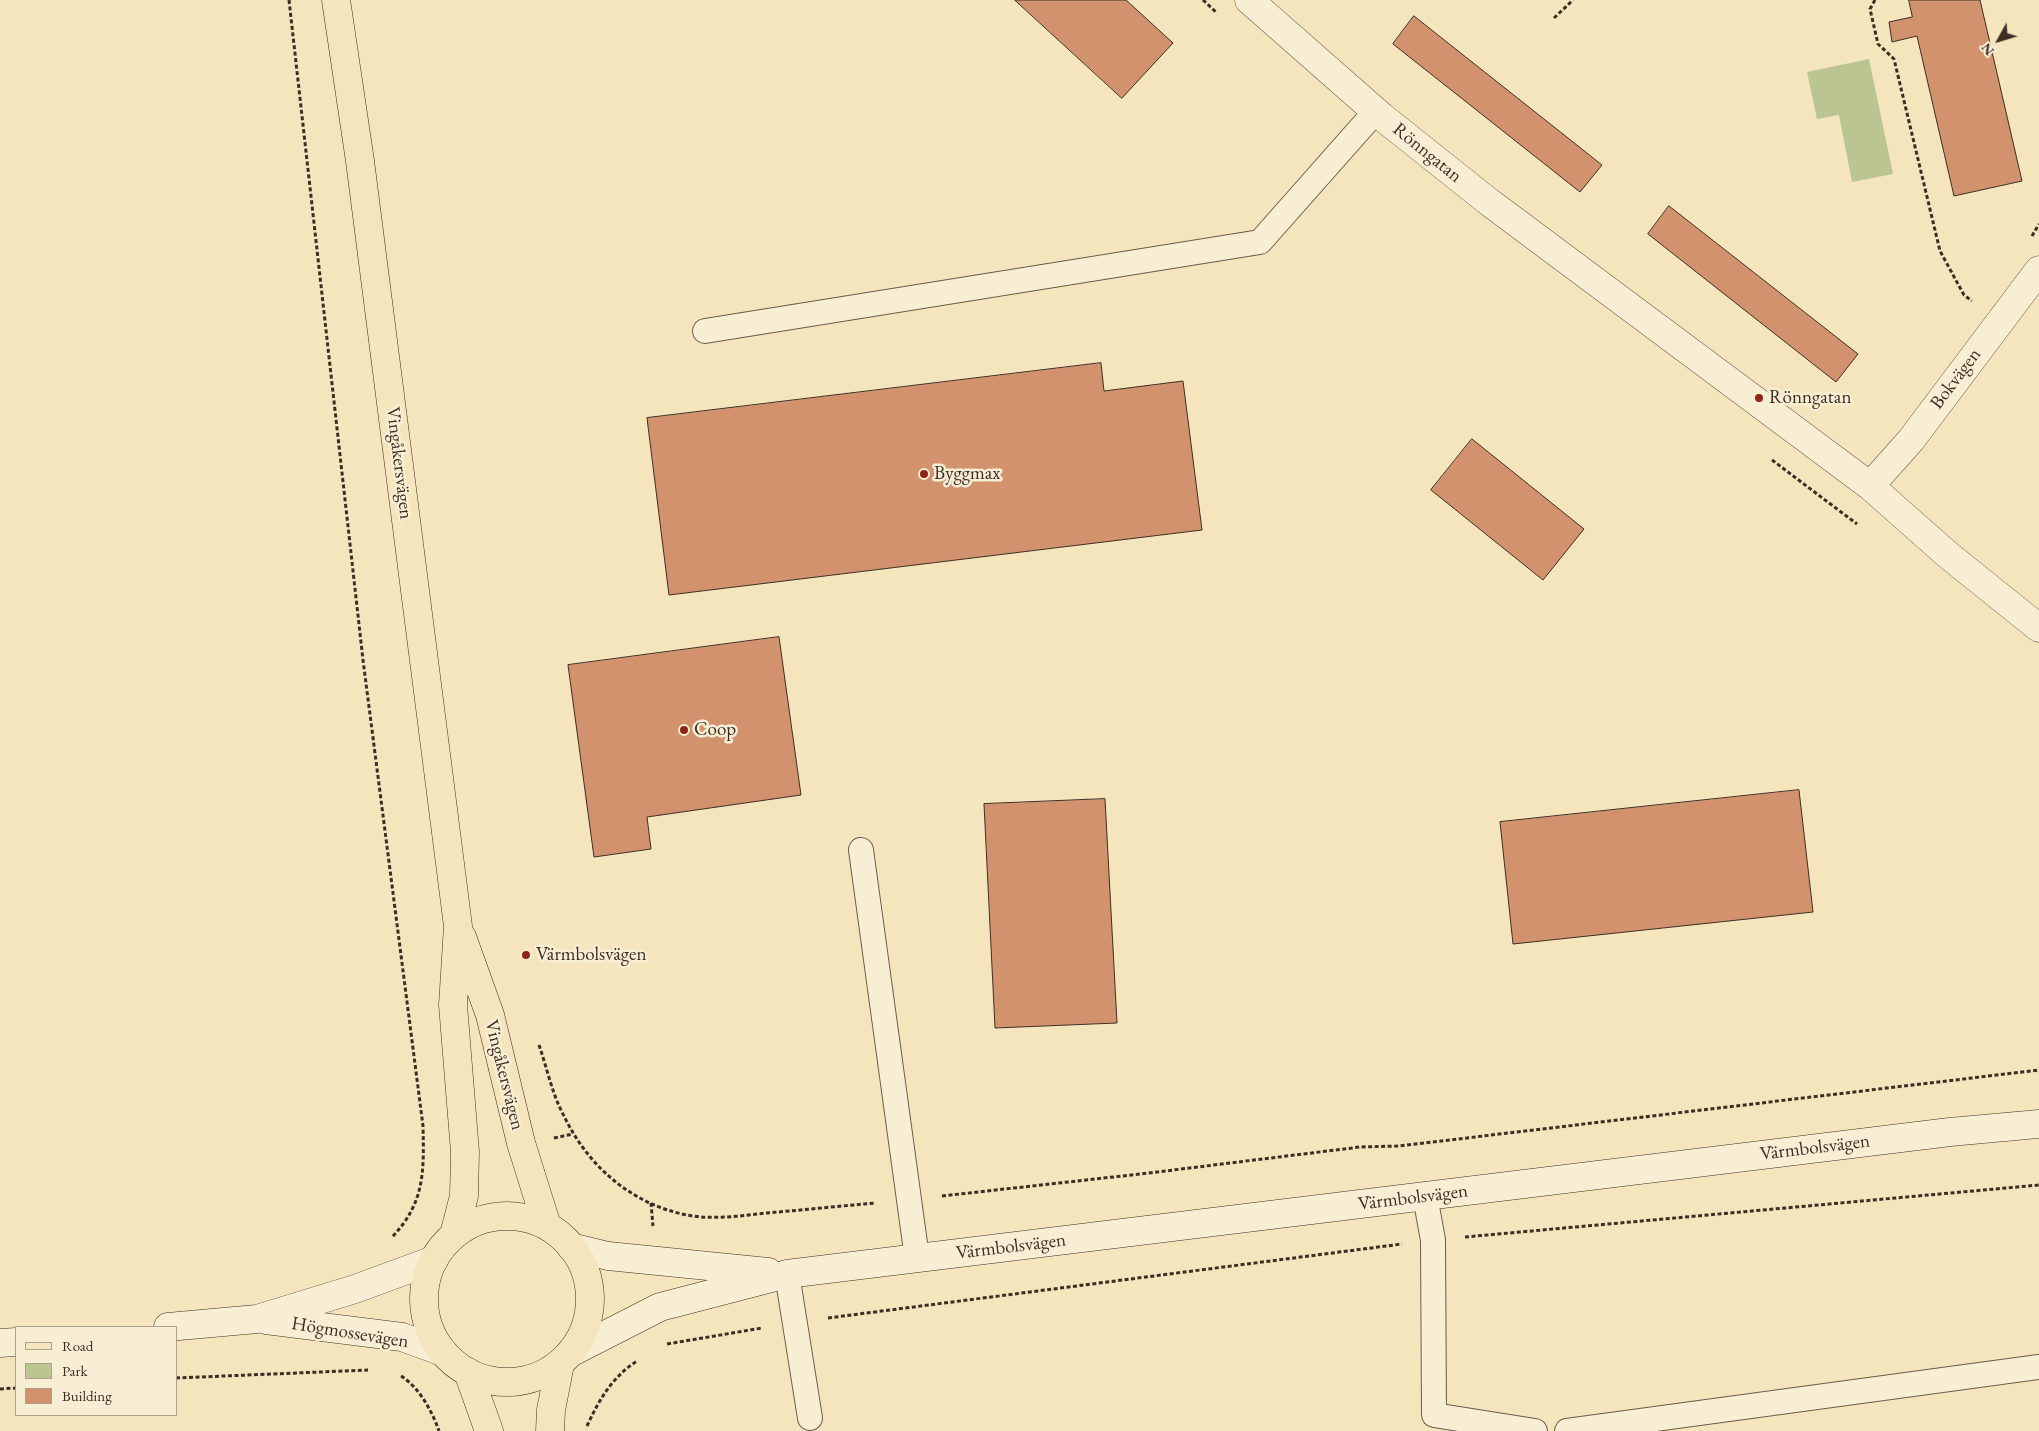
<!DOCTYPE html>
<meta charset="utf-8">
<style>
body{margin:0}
#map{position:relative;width:2039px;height:1431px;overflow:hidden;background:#f5e5bd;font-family:"EB Garamond",serif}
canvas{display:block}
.legend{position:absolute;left:15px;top:1326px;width:162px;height:90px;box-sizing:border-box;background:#f8eed4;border:1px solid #ada18e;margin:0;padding:6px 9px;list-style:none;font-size:15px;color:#3d2e25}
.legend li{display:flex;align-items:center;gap:10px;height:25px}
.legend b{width:25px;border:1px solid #ada18e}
.north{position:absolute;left:1974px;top:15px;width:50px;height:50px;-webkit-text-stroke:4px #f8eed4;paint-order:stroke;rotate:231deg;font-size:14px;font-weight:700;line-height:20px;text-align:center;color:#3d2e25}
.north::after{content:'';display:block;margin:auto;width:18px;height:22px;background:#3d2e25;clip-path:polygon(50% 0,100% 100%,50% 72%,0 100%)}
</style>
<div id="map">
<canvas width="2039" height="1431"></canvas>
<ul class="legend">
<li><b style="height:6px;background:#f5e5bd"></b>Road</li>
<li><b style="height:14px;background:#bbc592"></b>Park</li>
<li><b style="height:14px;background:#d2926d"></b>Building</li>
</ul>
<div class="north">N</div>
</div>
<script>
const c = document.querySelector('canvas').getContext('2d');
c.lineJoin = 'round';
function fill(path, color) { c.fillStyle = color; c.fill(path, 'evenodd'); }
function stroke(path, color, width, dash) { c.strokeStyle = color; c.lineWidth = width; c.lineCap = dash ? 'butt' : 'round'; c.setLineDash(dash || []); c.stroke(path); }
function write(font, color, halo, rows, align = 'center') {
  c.font = font + ' "EB Garamond",serif'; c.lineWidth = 5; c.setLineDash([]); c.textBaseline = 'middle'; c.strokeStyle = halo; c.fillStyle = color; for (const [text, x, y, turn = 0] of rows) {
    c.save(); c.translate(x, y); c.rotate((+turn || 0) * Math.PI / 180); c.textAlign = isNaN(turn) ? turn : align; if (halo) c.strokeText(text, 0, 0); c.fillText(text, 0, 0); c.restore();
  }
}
const green = new Path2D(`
 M1869,59L1893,174L1852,182L1839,115L1817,119L1807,72Z`);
const building = new Path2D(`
 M1015,0H1126L1173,43L1122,98Z
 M1909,0H1980L2022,181L1954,196L1917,36L1892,42L1889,22L1912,17Z
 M1414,16L1602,165L1580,192L1393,44Z
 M1669,206L1858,354L1836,382L1648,234Z
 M1101,363L1104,391L1183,381L1202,530L669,595L647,418Z
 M1472,439L1584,529L1543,580L1431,490Z
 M779,637L801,795L647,817L651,849L594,857L568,665Z
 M1799,790L1813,912L1513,944L1500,822Z
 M1105,799L1117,1023L995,1028L984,804Z`);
const path = new Path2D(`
 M289,0L363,660L423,1126C424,1171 425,1203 392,1237
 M1203,0L1217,13
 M1875,0L1870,9L1878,44L1894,59L1940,251L1964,295L1972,301
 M1554,18L1573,0
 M2032,236L2039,224
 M1772,460L1857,524
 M539,1045C547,1068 552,1094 564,1116C588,1166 631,1204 687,1215C713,1220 740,1216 766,1213C803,1210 840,1206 876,1203
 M554,1138L573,1134
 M942,1196L1149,1173L1360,1147L1399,1146L2039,1070
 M651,1203L653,1226
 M1465,1237L2039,1185
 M828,1318L1402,1244
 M667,1344L762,1328
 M401,1376C419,1387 432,1411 439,1431
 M176,1378L368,1370
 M0,1389L16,1388
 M587,1426C599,1400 612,1377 637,1361`);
const lane = new Path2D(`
 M705,331L1260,242L1375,112
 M861,850L917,1258
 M1425,1196L1433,1240L1434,1415L1535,1431
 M787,1274L810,1418
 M1567,1431L2039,1367`);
const street = new Path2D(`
 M1249,0L1381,116L1489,202L1870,486L1948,555L2039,628
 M1870,486L1911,440L2039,270`);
const secondary = new Path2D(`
 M571,1247L608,1256L768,1272
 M266,1320L402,1337L443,1352
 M168,1327L257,1319L355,1289L434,1260
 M0,1343L16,1342
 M572,1352L660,1307L787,1274L1950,1132L2039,1124`);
const primary = new Path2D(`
 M336,0L360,161L458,926L453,1005L465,1152L464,1196L454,1235
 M462,937L490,1015L521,1143L547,1226
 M424 1299a83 83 0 1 1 166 0a83 83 0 1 1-166 0Z
 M468,1372L489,1431
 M550,1431L551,1410L560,1364`);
const markers = [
 [1759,398,5,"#8f2418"],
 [924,474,5,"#8f2418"],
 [684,730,5,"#8f2418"],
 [526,955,5,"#8f2418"]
];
const streetNames = [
 ["Rönngatan",1427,153,39],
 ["Bokvägen",1956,379,-53],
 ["Vingåkersvägen",399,463,83],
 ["Vingåkersvägen",504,1075,76],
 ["Värmbolsvägen",1815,1148,-7],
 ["Värmbolsvägen",1413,1198,-7],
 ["Värmbolsvägen",1011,1247,-7],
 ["Högmossevägen",350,1333,9]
];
const poiNames = [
 ["Rönngatan",1769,398],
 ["Byggmax",934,474],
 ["Coop",694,730],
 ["Värmbolsvägen",536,955]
];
fill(green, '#bbc592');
fill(building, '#d2926d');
stroke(building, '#3d2e25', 1);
stroke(lane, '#6b5c4b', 26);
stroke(street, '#6b5c4b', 29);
stroke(secondary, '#3d2e25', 29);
stroke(primary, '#3d2e25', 29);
stroke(path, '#3d2e25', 3, [4, 2.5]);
stroke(lane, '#f8eed4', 24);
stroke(street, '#f8eed4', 28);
stroke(secondary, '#f8eed4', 28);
stroke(primary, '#f5e5bd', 28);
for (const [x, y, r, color] of markers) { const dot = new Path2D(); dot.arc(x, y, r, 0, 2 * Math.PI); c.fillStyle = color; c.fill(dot); stroke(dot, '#f8eed4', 2); }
write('19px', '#3d2e25', '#f8eed4', streetNames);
write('19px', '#3d2e25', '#f8eed4', poiNames, 'left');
</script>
